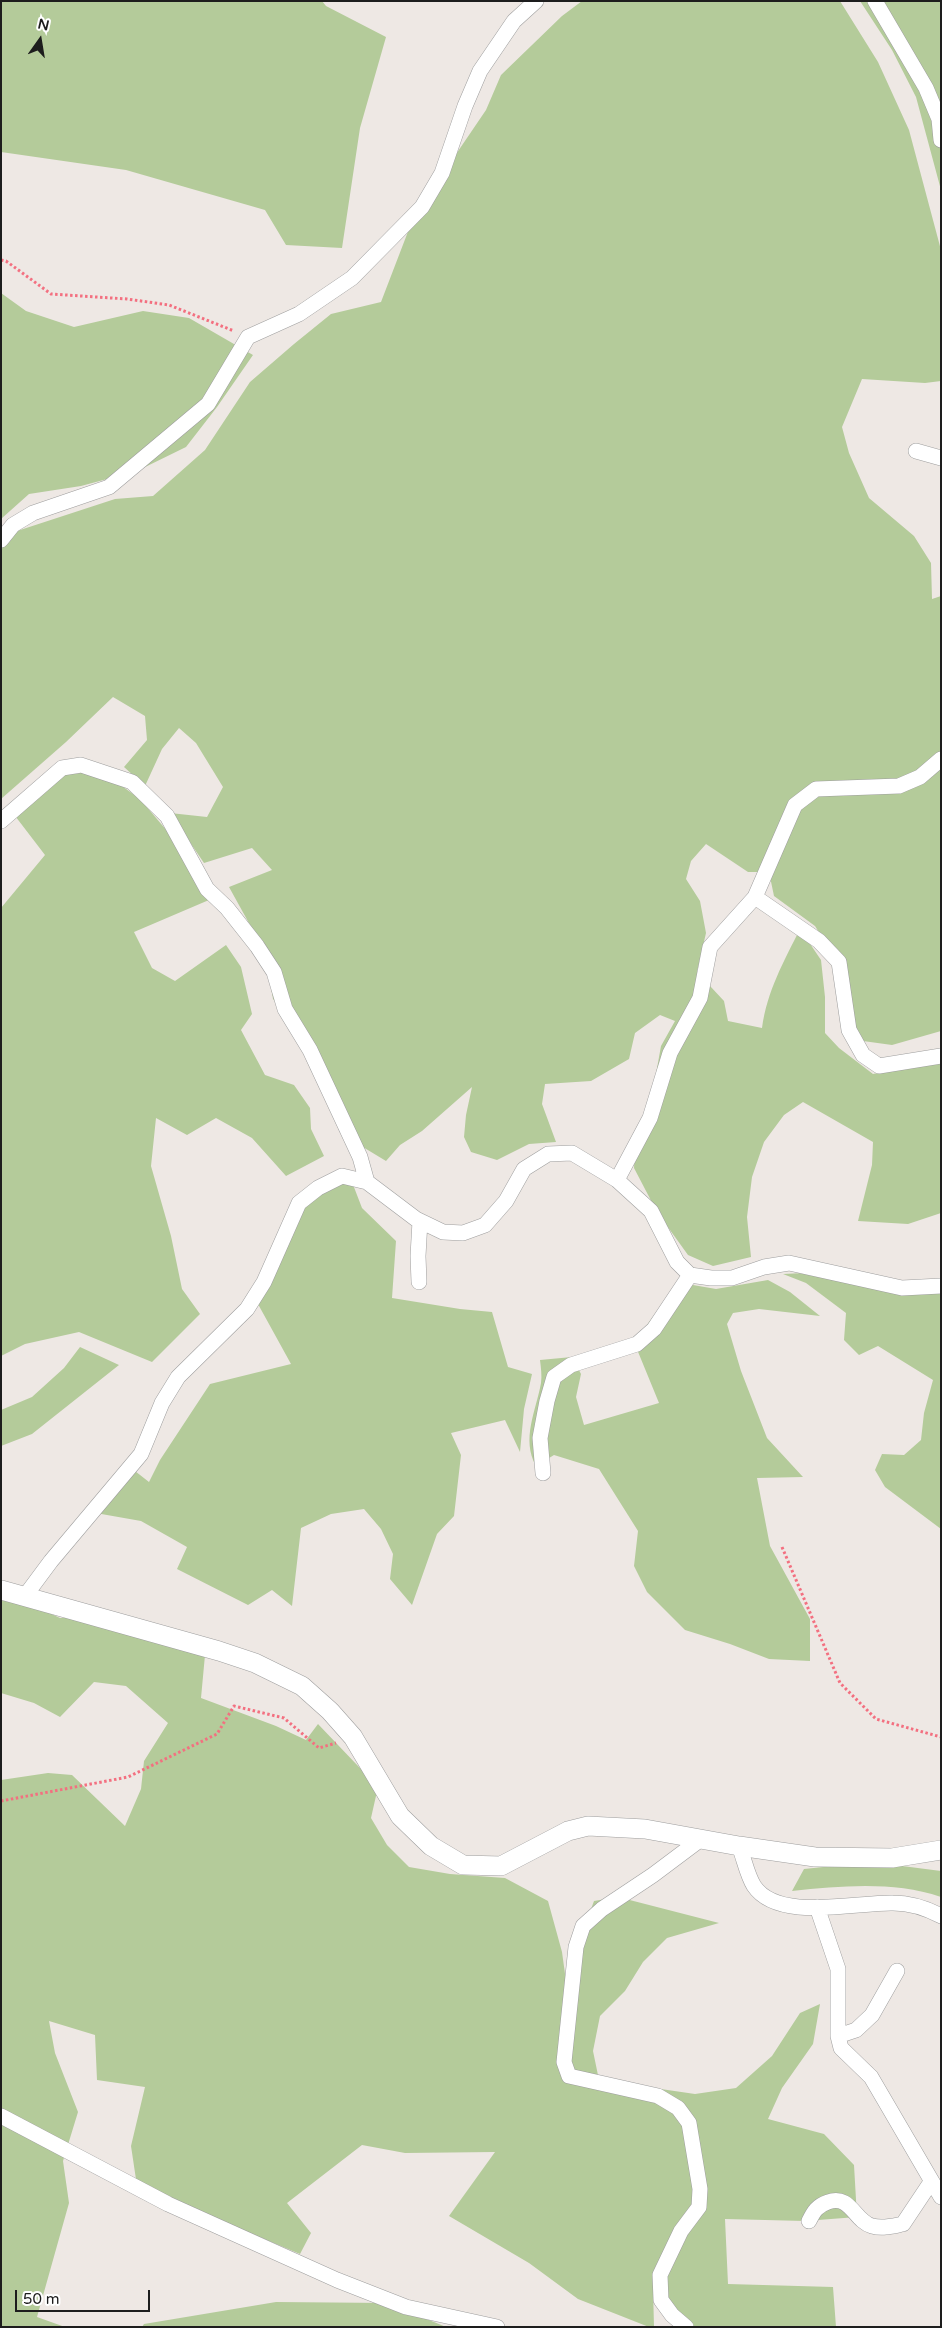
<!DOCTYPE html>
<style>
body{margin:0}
#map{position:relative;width:942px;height:2328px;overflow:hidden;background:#eee8e4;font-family:"Varela Round",sans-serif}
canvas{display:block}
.frame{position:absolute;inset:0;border:2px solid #1d1d1d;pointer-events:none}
.north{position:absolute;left:15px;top:15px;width:50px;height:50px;-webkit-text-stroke:4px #fff;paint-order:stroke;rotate:13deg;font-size:14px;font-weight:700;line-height:20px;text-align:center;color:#1d1d1d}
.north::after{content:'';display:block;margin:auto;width:18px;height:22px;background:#1d1d1d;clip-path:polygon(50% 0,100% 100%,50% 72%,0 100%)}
.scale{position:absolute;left:15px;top:2290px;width:135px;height:22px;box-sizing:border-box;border:2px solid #1d1d1d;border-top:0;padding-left:6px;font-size:15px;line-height:18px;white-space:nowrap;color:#1d1d1d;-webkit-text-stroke:4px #fff;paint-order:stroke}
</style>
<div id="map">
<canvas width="942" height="2328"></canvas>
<div class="frame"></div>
<div class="north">N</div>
<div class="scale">50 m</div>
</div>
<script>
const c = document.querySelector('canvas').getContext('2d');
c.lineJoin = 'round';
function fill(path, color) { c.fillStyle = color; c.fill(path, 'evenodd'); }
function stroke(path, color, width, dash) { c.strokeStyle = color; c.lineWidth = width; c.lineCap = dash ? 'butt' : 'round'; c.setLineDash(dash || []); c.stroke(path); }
const forest = new Path2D(`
 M1,1H322L326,6L386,37L360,128L342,248L286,245L265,210L126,170L1,152Z
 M582,1H840L878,62L909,130L941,250V381L925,383L862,379L842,427L849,453L869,498L914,536L931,563L932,599L941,596V1031L892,1045L863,1041L848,1015L838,962L815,926L774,896L769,872H748L706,844L691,861L686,879L700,901L706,933L697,972L724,1001L728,1021L762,1028C767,991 784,961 800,929L821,960L825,997V1033L839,1048L873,1074L941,1060V1213L908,1224L858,1221L872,1165L873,1142L803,1102L784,1115L764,1142L752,1177L747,1217L751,1257L713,1266L688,1255L657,1212L634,1168L635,1150L652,1096L661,1046L675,1021L660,1015L635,1033L629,1059L591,1081L545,1084L542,1104L556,1142L529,1144L497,1160L471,1152L464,1137L466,1115L472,1087L422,1131L400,1145L386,1161L348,1138L296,1029L273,999L270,981L250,925L229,887L272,870L252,848L204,863L170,813L207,817L223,787L196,743L179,728L162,749L145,786L124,767L147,740L145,716L113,697L66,742L1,799V549L14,532L115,499L153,496L205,450L250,382L294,344L331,314L381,302L414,216L486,110L501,75L562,16Z
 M860,1H941V190L916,97L892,50Z
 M1,293L26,311L74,327L143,311L189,318L253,355L217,407L186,447L137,471L81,486L29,494L1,519Z
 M101,771L140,799L184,851L216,897L134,932L152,968L175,981L226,945L241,967L252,1014L241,1030L265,1075L294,1085L310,1108L311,1129L324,1156L286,1176L252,1138L216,1118L187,1135L156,1118L151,1166L171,1236L182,1289L200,1314L152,1362L79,1332L25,1344L1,1356V908L45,855L9,808L48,776Z
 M322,1181L352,1182L362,1208L396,1241L392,1298L460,1309L492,1312L508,1367L532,1374L524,1409L520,1452L505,1420L451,1433L461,1455L454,1516L437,1534L412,1605L390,1579L393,1554L381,1529L364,1509L331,1514L301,1528L292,1606L272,1590L248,1605L177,1569L187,1547L141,1521L90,1512L126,1464L149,1482L160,1460L210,1384L291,1364L253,1295L283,1227Z
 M826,1272L897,1293L941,1294V1529L885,1487L875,1470L882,1454L904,1455L921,1440L924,1413L933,1380L878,1346L859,1355L844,1340L846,1313L806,1283L783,1274Z
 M768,1280L790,1292L820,1316L759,1309L733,1313L727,1324L741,1371L767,1438L803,1477L757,1478L770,1546L810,1619V1661L769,1659L730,1644L685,1630L647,1592L634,1566L638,1531L599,1469L554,1455L536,1466C521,1439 536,1411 541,1383C542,1376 541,1368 540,1360L572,1357L581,1374L576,1397L584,1425L659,1403L634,1342L668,1297L693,1285L716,1289Z
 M80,1347L119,1365L32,1434L1,1446V1410L32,1397L64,1368Z
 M1,1590L60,1618L108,1617L205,1655L201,1698L276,1726L306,1740L318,1724L378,1787L371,1818L387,1845L409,1867L450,1874L505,1878L548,1901L562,1952L566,1981L583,1956V1931L594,1901L618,1897L719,1923L667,1938L643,1962L625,1991L600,2016L593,2051L599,2080L695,2094L736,2088L772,2056L800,2013L820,2004L813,2044L782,2088L768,2119L824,2134L854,2165L857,2217L805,2221L725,2219L728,2284L833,2287L836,2327H679L669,2308L653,2288L654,2327H649L578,2299L529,2263L449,2216L495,2152L405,2153L362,2145L287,2203L311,2233L300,2254L137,2186L131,2146L145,2087L97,2080L95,2035L49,2021L55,2053L78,2112L63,2161L69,2203L37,2317L65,2327H1V1780L48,1773L72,1775L125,1826L141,1789L144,1761L168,1723L126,1686L94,1682L60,1717L34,1703L1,1693Z
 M871,1862L941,1871V1897C893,1881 842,1886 792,1891L804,1869Z
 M276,2302L388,2303L446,2327H142L144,2324Z`);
const path = new Path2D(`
 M1,260L6,261L51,294L127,299L169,305L234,331
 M782,1547L840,1683L876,1719L941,1737
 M1,1801L128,1777L217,1734L234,1706L284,1718L319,1748L336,1743`);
const minor = new Path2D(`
 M875,1L926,88L939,119L941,140
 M916,451L941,458
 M1,540L13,525L33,513L109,487L208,404L248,337L299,314L352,278L422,207L442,173L465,106L480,71L514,21L536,1
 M1,821L62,768L81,765L132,782L167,816L207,889L227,908L257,946L274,972L285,1009L310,1050L360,1157L367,1182
 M755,897L819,941L839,962L849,1030L863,1055L879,1066L941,1056
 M617,1180L650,1118L670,1053L700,998L710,947L755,897L795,805L816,789L899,786L920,777L941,759
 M419,1282L418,1256L420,1221
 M543,1473L540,1438L547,1401L554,1377L571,1365L637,1344L654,1329L690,1275
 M25,1596L51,1561L141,1454L162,1403L178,1377L247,1309L264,1282L299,1203L318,1188L342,1176L367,1182L416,1219L443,1232L463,1233L485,1225L506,1201L524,1169L548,1154L572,1153L617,1180L651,1211L677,1262L690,1275L711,1278H732L764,1267L789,1263L902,1288L941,1286
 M739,1846C744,1858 747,1875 754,1886C778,1922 856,1902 893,1903C911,1903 926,1908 941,1916
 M817,1907L838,1969V2036L841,2048L871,2077L941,2197
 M838,2036L856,2030L872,2015L897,1971
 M1,2116L168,2204L337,2280L406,2307L497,2327
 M809,2221C814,2211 817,2206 828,2202C851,2194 854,2221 872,2226C883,2229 893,2226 903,2224L931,2182
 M686,2327L672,2315L661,2300L660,2275L681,2231L699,2207L700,2189L689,2123L678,2108L658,2096L569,2076L564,2062L576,1947L583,1926L602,1909L653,1875L701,1839`);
const tertiary = new Path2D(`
 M1,1590L219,1651L255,1663L302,1686L330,1711L353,1737L400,1816L431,1846L463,1865L501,1866L568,1831L588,1826L645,1829L739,1846L815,1857L892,1858L941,1850`);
fill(forest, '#b4cb9a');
stroke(minor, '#9e9e9e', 16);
stroke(tertiary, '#9e9e9e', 20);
stroke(path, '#f37080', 3, [2.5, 2.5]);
stroke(minor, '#fff', 15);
stroke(tertiary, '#fff', 19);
</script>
